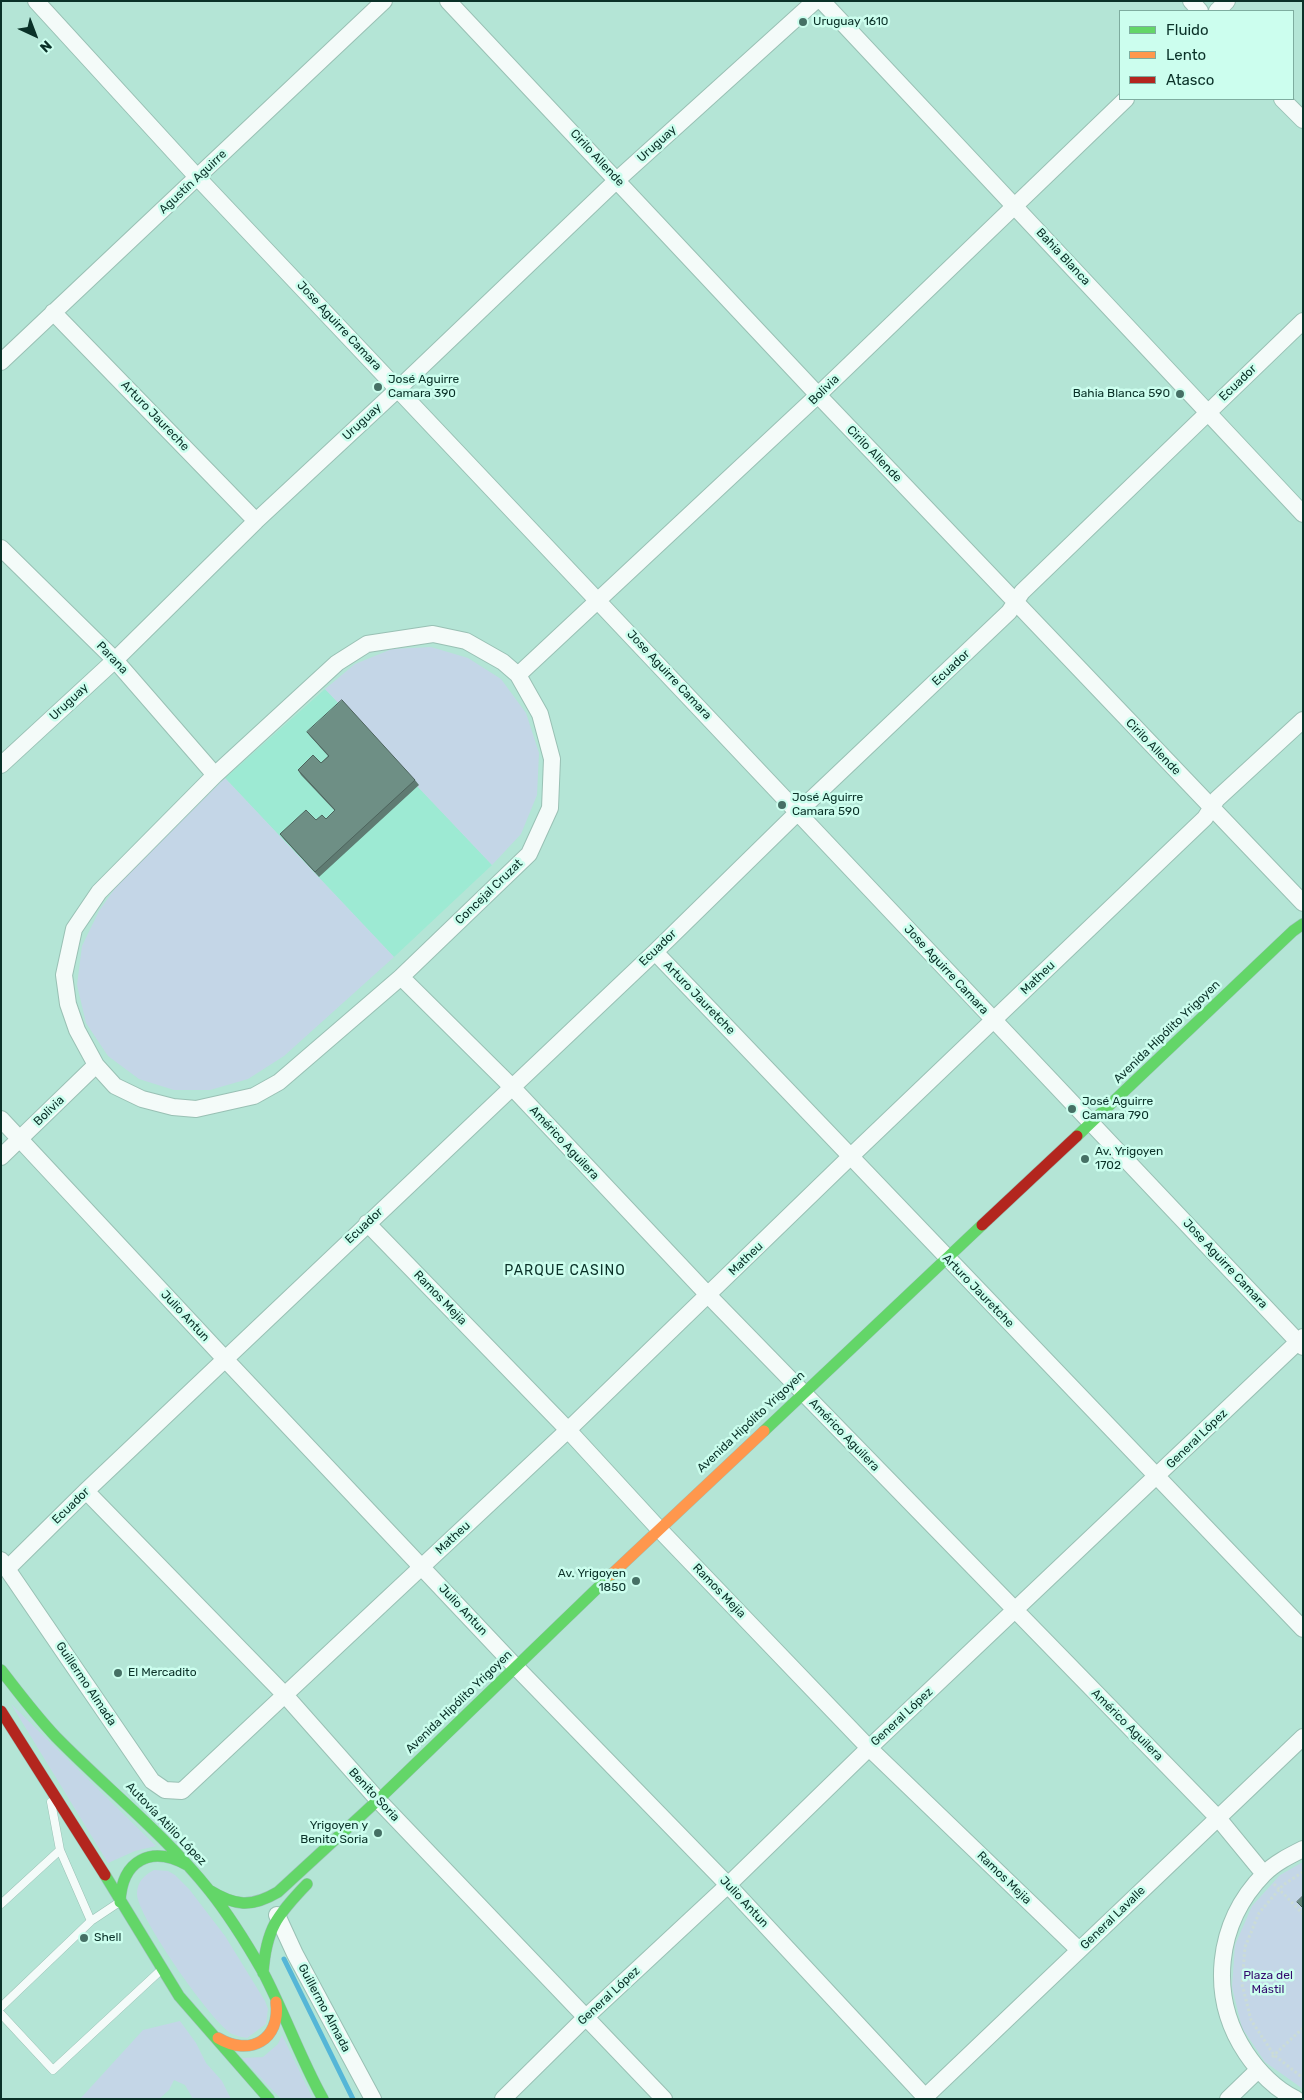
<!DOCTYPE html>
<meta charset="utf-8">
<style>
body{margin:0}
#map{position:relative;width:1304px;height:2100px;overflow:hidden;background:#b4e5d6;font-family:Rubik,sans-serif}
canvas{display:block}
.frame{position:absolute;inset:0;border:2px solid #0a3128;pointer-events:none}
.legend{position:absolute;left:1119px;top:10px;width:175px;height:90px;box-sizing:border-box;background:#ccfeee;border:1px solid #7eac9f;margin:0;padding:6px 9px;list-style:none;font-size:15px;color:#0a3128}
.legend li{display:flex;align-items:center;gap:10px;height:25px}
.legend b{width:25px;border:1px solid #7eac9f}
.north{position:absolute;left:10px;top:10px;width:50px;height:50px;-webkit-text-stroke:4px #ccfeee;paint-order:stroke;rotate:137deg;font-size:14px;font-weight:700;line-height:20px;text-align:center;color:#0a3128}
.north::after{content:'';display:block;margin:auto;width:18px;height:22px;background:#0a3128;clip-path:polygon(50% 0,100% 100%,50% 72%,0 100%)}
</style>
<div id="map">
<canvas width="1304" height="2100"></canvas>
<div class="frame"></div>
<ul class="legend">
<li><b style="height:6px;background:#63d668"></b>Fluido</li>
<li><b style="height:6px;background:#ff974d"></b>Lento</li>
<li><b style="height:6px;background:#b3261e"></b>Atasco</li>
</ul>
<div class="north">N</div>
</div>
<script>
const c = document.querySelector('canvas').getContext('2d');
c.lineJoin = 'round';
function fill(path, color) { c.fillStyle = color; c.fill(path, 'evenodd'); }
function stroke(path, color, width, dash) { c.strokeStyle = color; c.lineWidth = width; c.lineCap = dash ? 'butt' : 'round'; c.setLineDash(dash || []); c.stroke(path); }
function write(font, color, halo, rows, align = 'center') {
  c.font = font + ' Rubik,sans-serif'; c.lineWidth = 5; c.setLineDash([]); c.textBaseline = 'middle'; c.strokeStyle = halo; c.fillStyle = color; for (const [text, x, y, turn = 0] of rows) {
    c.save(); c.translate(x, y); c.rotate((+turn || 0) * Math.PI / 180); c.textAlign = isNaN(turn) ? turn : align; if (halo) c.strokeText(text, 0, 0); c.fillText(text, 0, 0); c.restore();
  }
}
const built = new Path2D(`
 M325,689L492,865L394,957L225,778Z`);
const green = new Path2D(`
 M431,647L468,658L501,679L526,713L539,753L537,795L521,834L492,865L325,689L355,664L392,649Z
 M225,778L394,957L284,1056L248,1079L210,1090H174L139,1079L108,1056L86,1023L77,985L82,946L99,911L118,884Z
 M11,1704L156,1846L135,1851L108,1863Z
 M1303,1862V2089L1265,2062L1242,2028L1232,1987L1235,1945L1252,1906L1280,1875Z
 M154,1870L168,1871L175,1875L189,1889L225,1936L265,2001L268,2009L266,2024L247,2038C242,2037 236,2036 232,2034C212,2023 137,1916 137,1894C137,1882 144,1875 154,1870Z
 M180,2021L196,2043L206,2063L222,2081L231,2099H193L185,2085L174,2080L169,2090L159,2099H80L143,2030Z
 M282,2035L313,2099H281L242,2058L263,2057L278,2044Z`);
const stream = new Path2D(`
 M284,1959L353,2099`);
const path = new Path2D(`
 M1303,1872L1283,1885L1259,1913L1245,1947L1242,1984L1251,2020L1274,2055L1303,2078
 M1274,1884L1303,1914
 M1272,2057L1303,2028`);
const lane = new Path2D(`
 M1,1904L60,1850L51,1802
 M91,1921L118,1903
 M1,2007L91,1921L60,1850
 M1,2014L53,2070L161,1970`);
const street = new Path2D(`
 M36,1L198,178L1303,1347
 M448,1L818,395L1303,903
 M822,1L1303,514
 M1191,1L1200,11
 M1217,11L1227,1
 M1282,99L1303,120
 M53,312L256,521
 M1,362L384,1
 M1,548L115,660L215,775
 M433,634L466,641L503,662L518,675L540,714L552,759L550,808L529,854L401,977L279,1082L254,1096L196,1109L173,1107L142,1099L115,1086L96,1065L77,1030L68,1004L64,975L74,929L99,892L215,775L337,663L367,644Z
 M518,675L818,395L1126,99
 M1,765L115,660L256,521L398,389L617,180L815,1
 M655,952L1303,1629
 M401,977L512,1087L709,1296L1218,1818L1264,1874
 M1,1119L225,1359L515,1666L728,1885L927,2099
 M1,1157L96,1065
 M367,1223L568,1430L659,1529L869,1748L1079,1950
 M86,1491L285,1695L378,1800L664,2099
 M1,1560L152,1781L165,1790L182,1791L568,1430L850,1157L1205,818L1217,799L1303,720
 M7,1569L86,1491L655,952L797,813L1009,612L1022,592L1303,321
 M277,1915L295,1954L373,2099
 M503,2099L585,2018L728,1885L869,1748L1303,1337
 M923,2099L1303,1737
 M1228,2099L1258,2070
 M1296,2099C1276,2090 1258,2071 1246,2053C1208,1996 1216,1923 1264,1874C1275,1863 1289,1856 1303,1849`);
const fast = new Path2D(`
 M1077,1136L1293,931L1303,924
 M764,1431L982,1225
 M1,1670C19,1693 36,1716 56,1737C107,1789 163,1833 209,1890C229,1915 247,1944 263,1972C285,2014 300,2058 323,2099
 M105,1875L179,1996L269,2099
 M209,1890C235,1906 251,1908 278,1892L378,1800L611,1575
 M120,1902C122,1860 151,1845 187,1865
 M263,1973C266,1929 277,1915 307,1884`);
const slow = new Path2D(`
 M611,1575L764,1431
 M218,2038C250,2057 281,2040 276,2002`);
const jam = new Path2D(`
 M982,1225L1077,1136
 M1,1711L105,1875`);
const wall = new Path2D(`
 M307,732L415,780L419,785L319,877L284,839L280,834L316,820L326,819L335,811L301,775L298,770L321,763L328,756L311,737Z`);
const building = new Path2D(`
 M342,700L415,780L315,872L280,834L306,810L316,820L322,815L326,819L335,810L298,770L313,755L321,763L329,756L307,732Z
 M1303,1896V1908L1297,1902Z`);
const markers = [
 [803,22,5,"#467065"],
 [378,387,5,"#467065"],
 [1180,394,5,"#467065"],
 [782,805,5,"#467065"],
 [1072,1109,5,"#467065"],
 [1085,1159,5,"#467065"],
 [636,1581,5,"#467065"],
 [118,1673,5,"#467065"],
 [378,1833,5,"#467065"],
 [84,1938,5,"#467065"]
];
const poiNames = [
 ["Uruguay 1610",813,22],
 ["José Aguirre",388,380],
 ["Camara 390",388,394],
 ["Bahia Blanca 590",1170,394,"right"],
 ["José Aguirre",792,798],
 ["Camara 590",792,812],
 ["José Aguirre",1082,1102],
 ["Camara 790",1082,1116],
 ["Av. Yrigoyen",1095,1152],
 ["1702",1095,1166],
 ["Av. Yrigoyen",626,1574,"right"],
 ["1850",626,1588,"right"],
 ["El Mercadito",128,1673],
 ["Yrigoyen y",368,1826,"right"],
 ["Benito Soria",368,1840,"right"],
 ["Shell",94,1938]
];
const streetNames = [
 ["Uruguay",657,144,-42],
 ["Cirilo Allende",597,158,47],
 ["Agustín Aguirre",193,182,-43],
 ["Bahia Blanca",1063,257,47],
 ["Jose Aguirre Camara",339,326,47],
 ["Ecuador",1238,383,-44],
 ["Bolivia",824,390,-44],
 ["Arturo Jaureche",155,416,46],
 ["Uruguay",362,422,-43],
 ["Cirilo Allende",874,454,46],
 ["Parana",112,658,46],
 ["Ecuador",951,668,-43],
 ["Jose Aguirre Camara",669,675,47],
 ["Uruguay",69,702,-43],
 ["Cirilo Allende",1153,747,46],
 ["Concejal Cruzat",489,892,-44],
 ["Ecuador",658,948,-44],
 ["Jose Aguirre Camara",946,970,47],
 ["Matheu",1038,978,-44],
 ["Arturo Jauretche",699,998,46],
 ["Avenida Hipólito Yrigoyen",1167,1032,-44],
 ["Bolivia",49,1111,-44],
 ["Américo Aguilera",564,1143,47],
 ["Ecuador",364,1226,-43],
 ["Matheu",746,1259,-44],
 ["Jose Aguirre Camara",1225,1264,47],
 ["Arturo Jauretche",978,1291,46],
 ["Ramos Mejia",440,1298,46],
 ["Julio Antun",185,1316,47],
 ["Avenida Hipólito Yrigoyen",751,1422,-43],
 ["Américo Aguilera",844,1435,46],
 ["General López",1197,1439,-44],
 ["Ecuador",71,1506,-44],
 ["Matheu",453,1538,-43],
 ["Ramos Mejia",719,1591,46],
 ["Julio Antun",463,1610,47],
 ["Guillermo Almada",86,1684,56],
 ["Avenida Hipólito Yrigoyen",459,1702,-44],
 ["General López",902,1717,-43],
 ["Américo Aguilera",1127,1725,45],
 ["Benito Soria",374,1795,47],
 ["Autovía Atilio López",166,1824,46],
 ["Ramos Mejia",1004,1878,44],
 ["Julio Antun",744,1902,47],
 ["General Lavalle",1113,1918,-44],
 ["General López",609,1996,-43],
 ["Guillermo Almada",324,2008,62]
];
const parkNames = [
 ["Plaza del",1268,1976],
 ["Mástil",1268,1990]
];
const neighbourhoodNames = [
 ["PARQUE CASINO",565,1271]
];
fill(built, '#9dead3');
fill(green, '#c4d6e7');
stroke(stream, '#55b6d7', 5);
stroke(lane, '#99c0b4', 9);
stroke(street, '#99c0b4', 18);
stroke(fast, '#99c0b4', 12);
stroke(slow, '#99c0b4', 12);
stroke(jam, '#99c0b4', 12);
stroke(path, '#cbdcd6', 3, [2.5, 2.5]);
stroke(lane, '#f4fbf9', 8);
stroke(street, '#f4fbf9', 16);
stroke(fast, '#63d668', 11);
stroke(slow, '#ff974d', 11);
stroke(jam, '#b3261e', 11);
fill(wall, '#5f7b72');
fill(building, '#6e8f85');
stroke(building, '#4d645d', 1);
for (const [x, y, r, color] of markers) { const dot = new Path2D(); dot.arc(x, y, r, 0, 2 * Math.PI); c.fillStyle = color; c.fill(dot); stroke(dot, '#ccfeee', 2); }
write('12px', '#0a3128', '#ccfeee', poiNames, 'left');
write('12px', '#0a3128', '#ccfeee', streetNames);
write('12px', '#340a6e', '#ccfeee', parkNames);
c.letterSpacing = '1px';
write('14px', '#0a3128', '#ccfeee', neighbourhoodNames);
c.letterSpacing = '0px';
</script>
